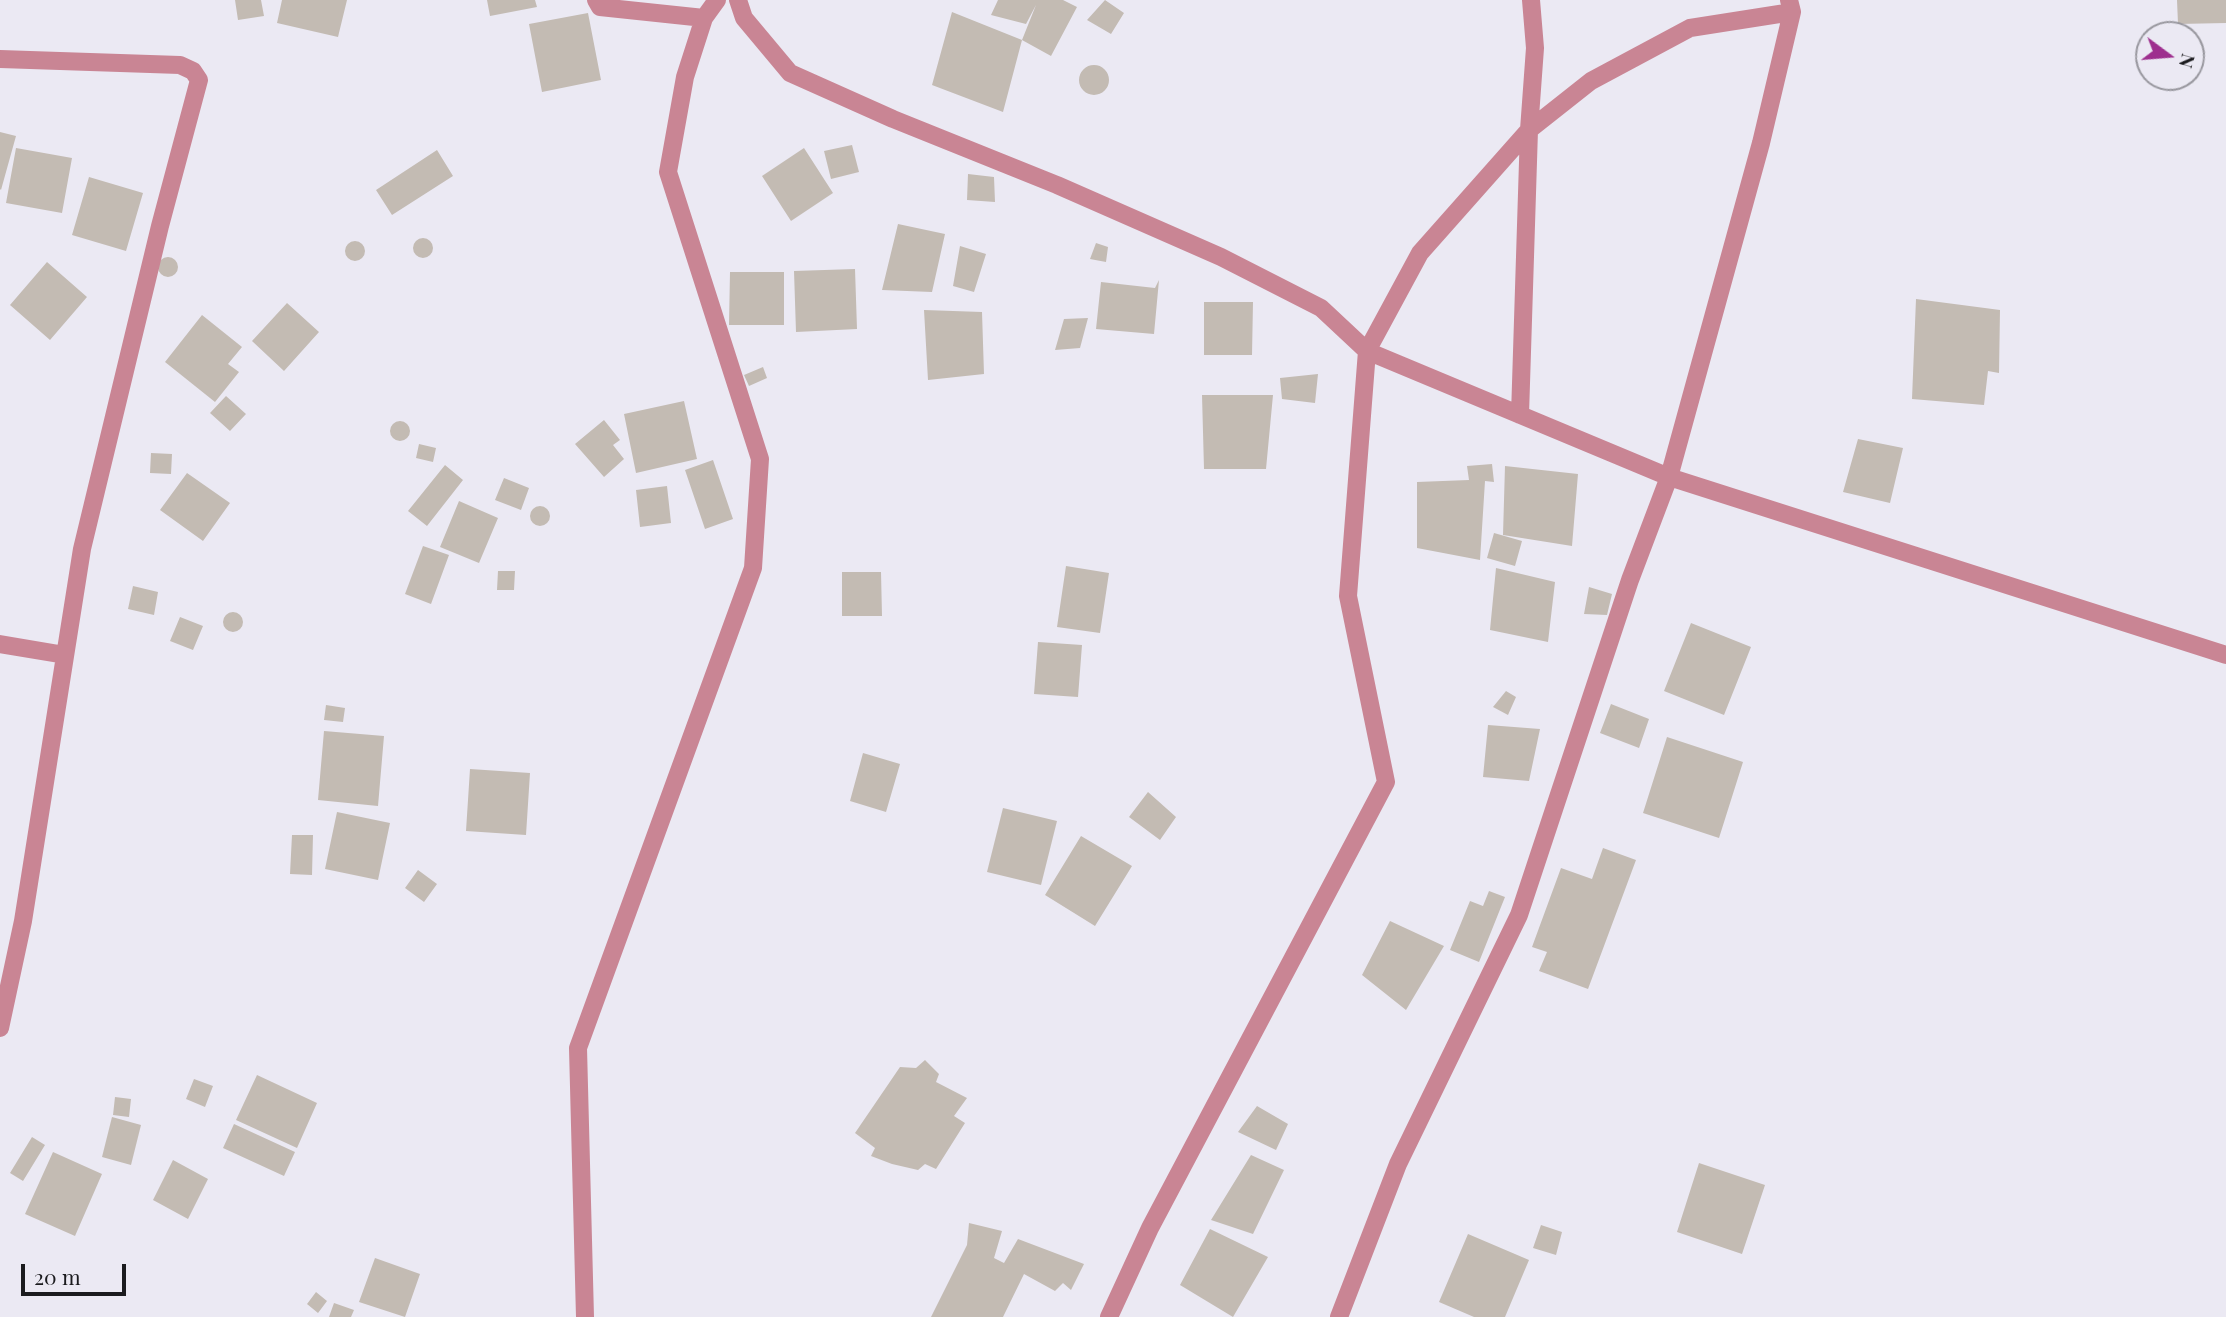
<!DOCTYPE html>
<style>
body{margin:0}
#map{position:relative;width:2226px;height:1317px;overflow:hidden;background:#ebe9f3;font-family:"Playfair Display",serif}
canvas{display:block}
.north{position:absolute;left:2135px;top:21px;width:70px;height:70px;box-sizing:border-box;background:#ebe9f3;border:2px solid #98979e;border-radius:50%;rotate:106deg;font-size:19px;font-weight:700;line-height:28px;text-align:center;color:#1b1b1e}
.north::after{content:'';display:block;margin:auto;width:24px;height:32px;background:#9e2f8e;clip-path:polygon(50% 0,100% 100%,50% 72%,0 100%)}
.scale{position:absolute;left:21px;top:1264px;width:105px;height:32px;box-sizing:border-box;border:4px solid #1b1b1e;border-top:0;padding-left:9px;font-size:21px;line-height:24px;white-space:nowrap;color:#1b1b1e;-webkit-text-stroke:5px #ebe9f3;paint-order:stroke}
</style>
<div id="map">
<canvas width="2226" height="1317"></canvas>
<div class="north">N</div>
<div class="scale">20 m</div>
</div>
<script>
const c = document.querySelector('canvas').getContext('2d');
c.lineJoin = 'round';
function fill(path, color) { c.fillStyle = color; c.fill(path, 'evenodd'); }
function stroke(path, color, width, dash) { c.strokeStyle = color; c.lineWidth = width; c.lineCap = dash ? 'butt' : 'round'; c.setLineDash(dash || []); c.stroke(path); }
const building = new Path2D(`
 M235,0H261L264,16L238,20Z
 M282,0H347L338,37L277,23Z
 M487,0H535L537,7L490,16Z
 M998,0H1063L1077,7L1051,56L1022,40L1003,112L932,85L952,12L1022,40L1036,5L1026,24L991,15Z
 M1105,0L1124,13L1111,34L1087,20Z
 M2177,0H2226V23L2178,24Z
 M588,13L601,80L542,92L529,24Z
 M1079 80a15 15 0 1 1 30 0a15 15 0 1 1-30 0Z
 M0,132L16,136L1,190L0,189Z
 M852,145L859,172L831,179L824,151Z
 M16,148L72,158L62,213L6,203Z
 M804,148L833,193L791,221L762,176Z
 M437,150L453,176L392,215L376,190Z
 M968,174L994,177L995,202L967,200Z
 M89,177L143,193L126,251L72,235Z
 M898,224L945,234L932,292L882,290Z
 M413 248a10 10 0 1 1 20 0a10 10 0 1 1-20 0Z
 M345 251a10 10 0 1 1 20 0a10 10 0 1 1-20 0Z
 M1096,243L1108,247L1106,262L1090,259Z
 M960,246L986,254L974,292L953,286Z
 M158 267a10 10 0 1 1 20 0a10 10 0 1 1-20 0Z
 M47,262L87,297L50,340L10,305Z
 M855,269L857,329L796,332L794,271Z
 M730,272H784V325H729Z
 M1159,280L1154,334L1096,329L1101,282L1155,288Z
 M1916,299L2000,310L1999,373L1988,371L1984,405L1912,399Z
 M1204,302H1253L1252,355H1204Z
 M287,303L319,332L284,371L252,341Z
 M924,310L982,312L984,374L928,380Z
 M202,315L242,347L228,364L239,372L215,402L165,362Z
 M1088,318L1080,348L1055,350L1064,319Z
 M763,367L767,378L749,386L744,375Z
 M1318,374L1315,403L1282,399L1280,378Z
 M1202,395H1273L1266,469H1204Z
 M226,396L246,414L230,431L210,413Z
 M684,401L697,459L636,473L624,414Z
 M604,420L620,440L613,445L624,459L604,477L575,444Z
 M390 431a10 10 0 1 1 20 0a10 10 0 1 1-20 0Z
 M1858,439L1903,448L1890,503L1843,492Z
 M419,444L436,448L433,462L416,458Z
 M151,453L172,454L171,474L150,473Z
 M713,460L733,519L705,529L685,470Z
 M1492,464L1494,482L1485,481L1480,560L1417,548V482L1469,480L1467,466Z
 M445,465L463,480L427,526L408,511Z
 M1505,466L1578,474L1572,546L1503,535Z
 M187,473L230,503L203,541L160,510Z
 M504,478L529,488L521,510L495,500Z
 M667,486L671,523L640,527L636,490Z
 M459,501L498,518L479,563L440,547Z
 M530 516a10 10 0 1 1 20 0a10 10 0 1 1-20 0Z
 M1494,533L1522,541L1515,566L1487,558Z
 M423,546L449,555L431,604L405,594Z
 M1066,566L1109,573L1100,633L1057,627Z
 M1496,568L1555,582L1548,642L1490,630Z
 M498,571H515L514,590H497Z
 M842,572H881L882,616H842Z
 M133,586L158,592L154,615L128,609Z
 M1589,587L1612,594L1607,615L1584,614Z
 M223 622a10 10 0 1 1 20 0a10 10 0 1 1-20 0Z
 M180,617L203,626L193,650L170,641Z
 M1691,623L1751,647L1724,715L1664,691Z
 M1038,642L1082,645L1078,697L1034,694Z
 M1506,691L1516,697L1508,715L1493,707Z
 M1611,704L1649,719L1639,748L1600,733Z
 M326,705L345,708L343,722L324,720Z
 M1488,725L1540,729L1529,781L1483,777Z
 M324,731L384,736L378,806L318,800Z
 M1667,737L1743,762L1719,838L1643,813Z
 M863,753L900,764L886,812L850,801Z
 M470,769L530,773L526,835L466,831Z
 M1148,792L1176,817L1160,840L1129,817Z
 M1003,808L1057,821L1041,885L987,872Z
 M337,812L390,823L378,880L325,869Z
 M292,835H313L312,875L290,874Z
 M1081,836L1132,866L1095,926L1045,895Z
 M1603,848L1636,860L1588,989L1539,971L1547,952L1532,947L1561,868L1592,879Z
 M418,870L437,884L424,902L405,888Z
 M1489,891L1505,897L1479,962L1450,950L1470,901L1483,906Z
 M1390,921L1444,946L1406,1010L1362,975Z
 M925,1060L939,1074L936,1082L967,1098L954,1116L965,1123L936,1169L925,1164L918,1170L892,1164L871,1156L875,1148L855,1133L900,1067L916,1068Z
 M257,1075L317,1103L297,1148L236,1120Z
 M194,1079L213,1086L205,1107L186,1099Z
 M115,1097L131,1099L129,1117L113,1115Z
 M1257,1106L1288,1124L1276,1150L1238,1132Z
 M112,1117L141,1125L131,1165L102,1157Z
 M234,1124L295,1152L284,1176L223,1148Z
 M32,1137L45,1145L23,1181L10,1173Z
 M53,1152L102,1174L75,1236L25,1214Z
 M1251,1155L1284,1170L1253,1234L1211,1220Z
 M173,1160L208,1179L188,1219L153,1200Z
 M1699,1163L1765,1185L1742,1254L1677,1232Z
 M969,1223L1002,1231L994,1258L1004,1263L1018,1239L1084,1264L1071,1290L1063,1283L1055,1291L1024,1274L1003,1317H931L967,1245Z
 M1541,1225L1562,1232L1556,1255L1533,1248Z
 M1210,1229L1268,1257L1233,1317L1180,1285Z
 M1468,1234L1529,1260L1505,1317H1474L1439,1302Z
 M375,1258L420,1274L405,1317L359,1302Z
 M316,1292L327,1301L318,1313L307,1304Z
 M334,1303L354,1310L351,1317H329Z`);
const minor = new Path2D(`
 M596,0L600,7L704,18L717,0
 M738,0L744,18L790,73L893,119L1057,185L1221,257L1321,308L1367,351L1669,477L2226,655
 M0,59L180,65L193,71L199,80L160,226L82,549L23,921L0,1028
 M1520,415L1529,130L1535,48L1531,0
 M0,644L65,655
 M585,1317L578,1048L753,568L760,459L668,172L685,77L704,18
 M1109,1317L1150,1228L1386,782L1348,596L1367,351L1420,253L1529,130L1591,81L1690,28L1792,12
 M1339,1317L1398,1164L1519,915L1630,580L1669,477L1761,143L1792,12L1789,0`);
fill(building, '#c3bbb3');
stroke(minor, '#c98594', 18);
</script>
